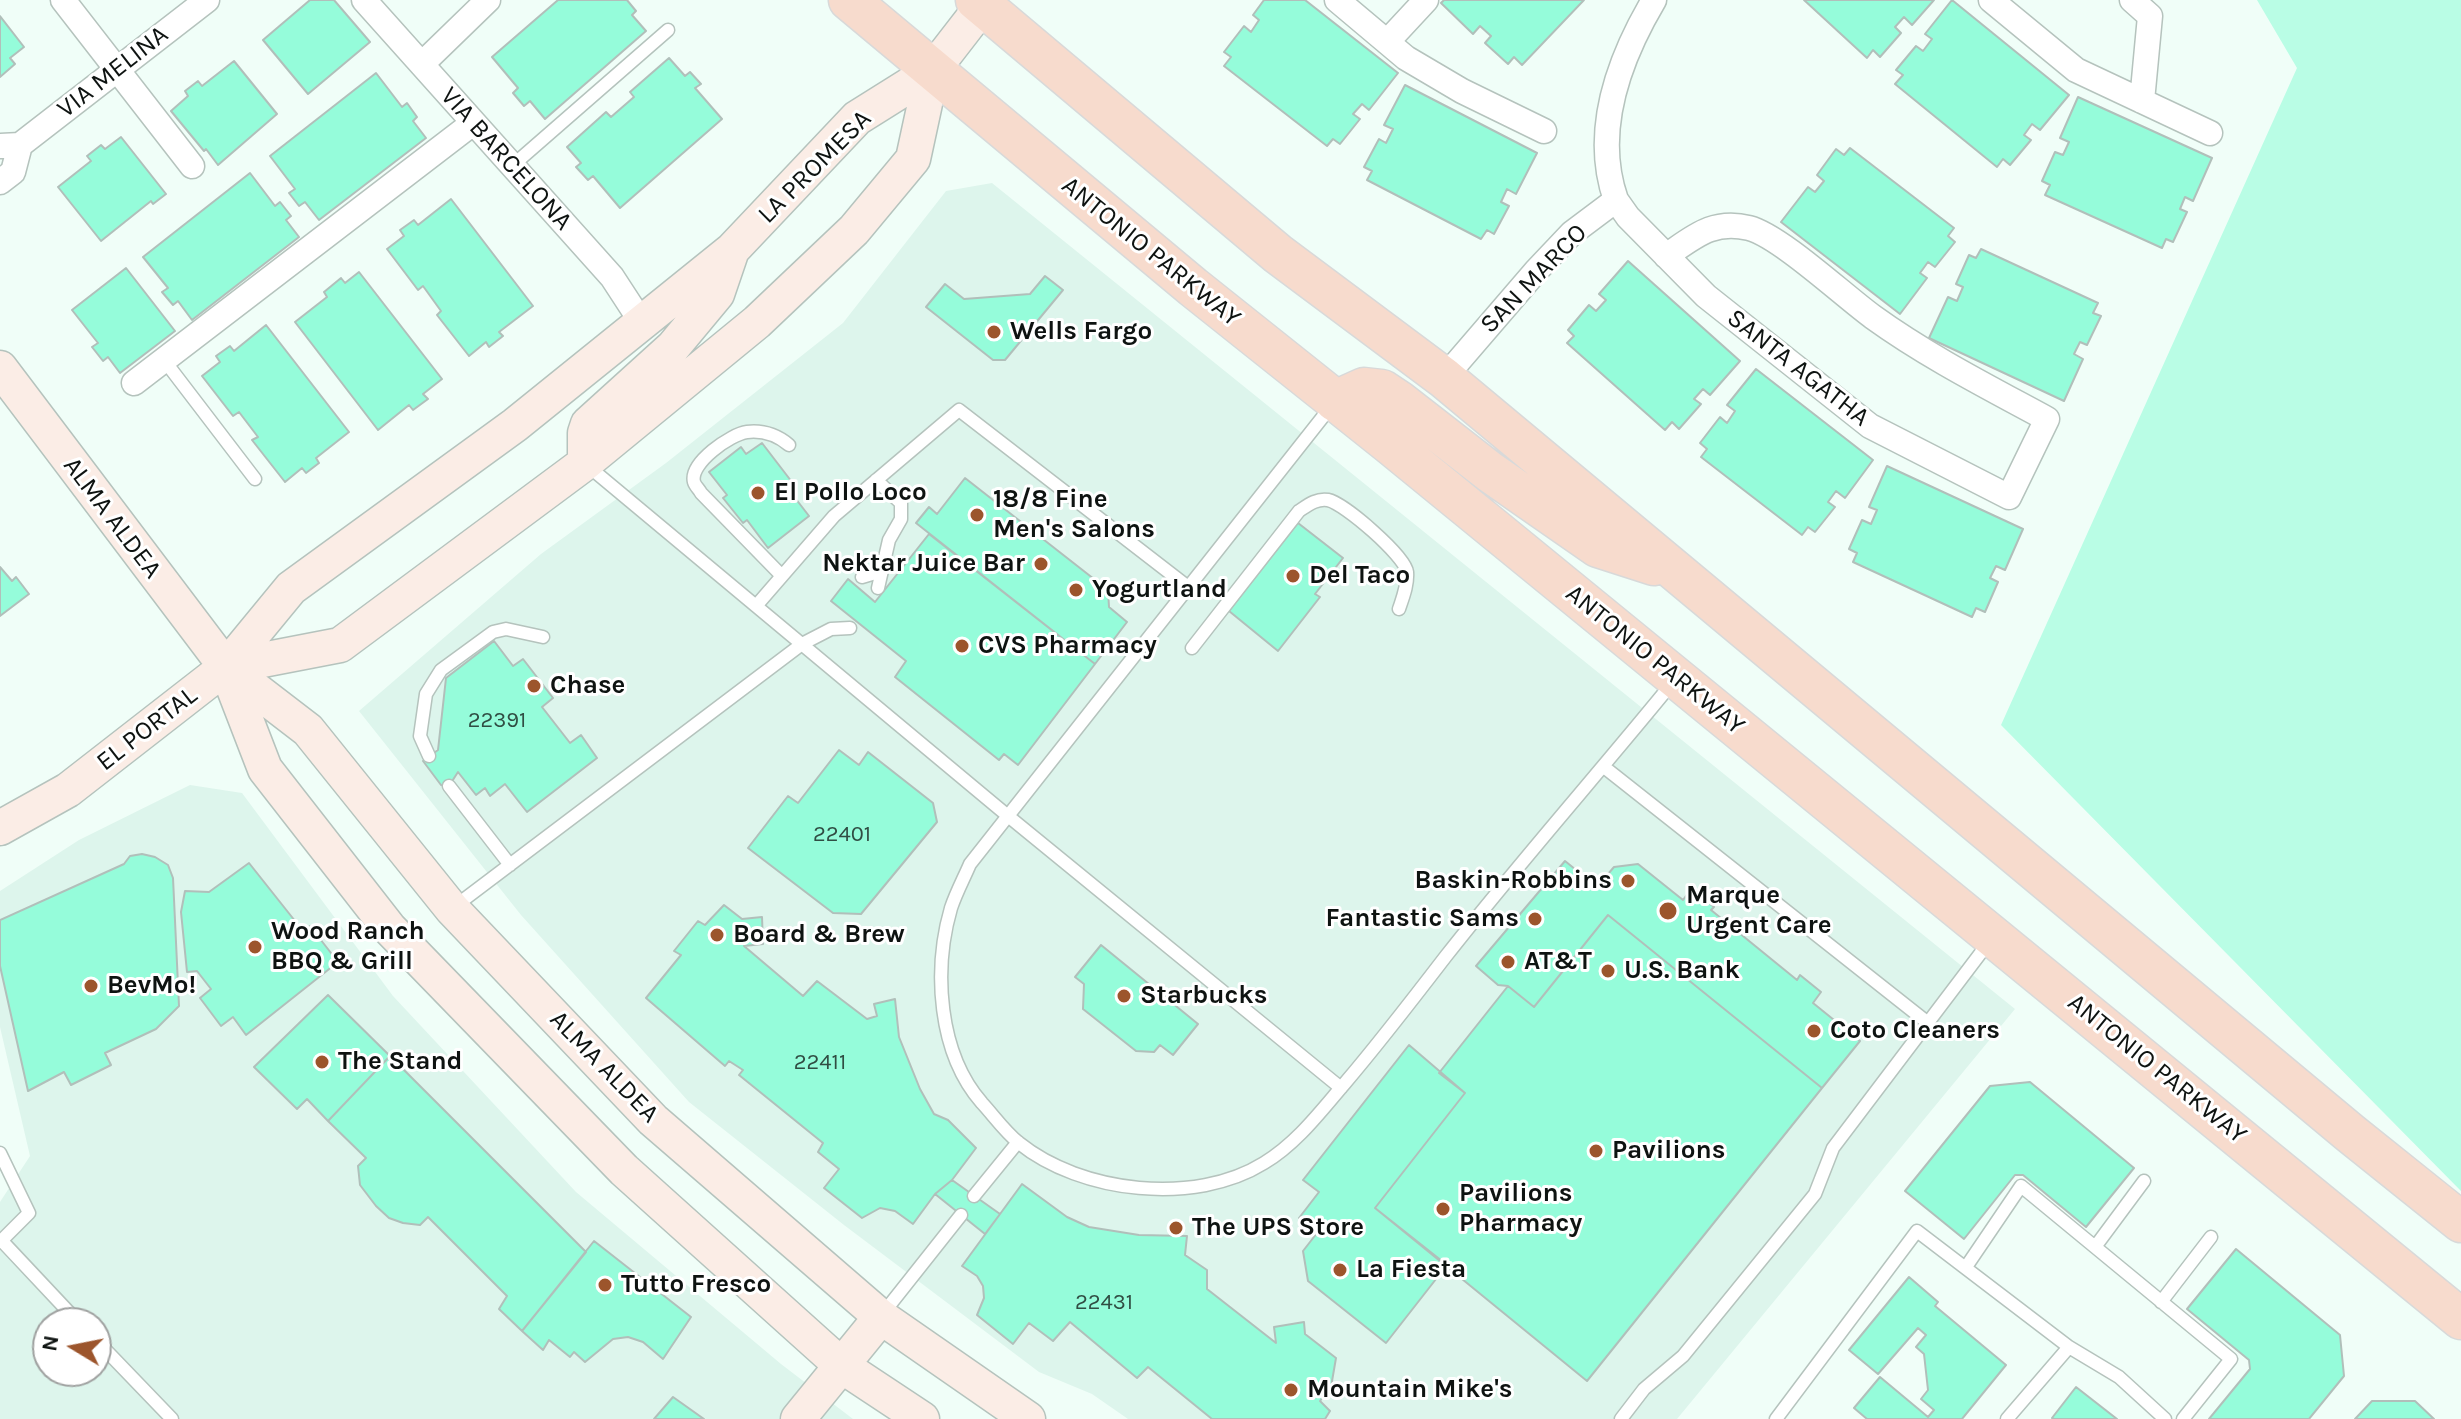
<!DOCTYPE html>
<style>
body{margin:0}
#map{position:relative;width:2461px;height:1419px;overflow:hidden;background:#f0fef8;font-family:Karla,sans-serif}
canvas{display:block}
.north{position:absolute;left:32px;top:1307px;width:80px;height:80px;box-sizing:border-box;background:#fff;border:2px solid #9fa1a0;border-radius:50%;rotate:280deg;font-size:22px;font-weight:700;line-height:32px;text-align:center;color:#0e1311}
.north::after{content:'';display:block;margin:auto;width:28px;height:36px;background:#9c552c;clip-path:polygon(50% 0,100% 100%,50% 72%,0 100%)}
</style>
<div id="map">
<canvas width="2461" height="1419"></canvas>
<div class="north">N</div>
</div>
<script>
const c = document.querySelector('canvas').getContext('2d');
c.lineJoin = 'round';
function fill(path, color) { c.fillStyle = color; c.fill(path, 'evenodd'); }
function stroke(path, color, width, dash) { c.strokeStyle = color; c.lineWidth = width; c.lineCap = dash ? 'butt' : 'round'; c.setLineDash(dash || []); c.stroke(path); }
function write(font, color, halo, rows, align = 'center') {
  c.font = font + ' Karla,sans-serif'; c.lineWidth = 6; c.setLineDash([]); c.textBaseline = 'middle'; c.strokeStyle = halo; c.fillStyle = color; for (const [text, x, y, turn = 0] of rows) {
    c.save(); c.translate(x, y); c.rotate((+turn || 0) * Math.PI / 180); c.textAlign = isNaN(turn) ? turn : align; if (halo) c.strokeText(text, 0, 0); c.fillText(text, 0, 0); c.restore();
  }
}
const built = new Path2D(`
 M992,183L2015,1009L1677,1419H1128L1092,1394L1039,1372L844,1225L689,1102L521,915L359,711L541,554L666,463L843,323L946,191Z
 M190,785L242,793L393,996L576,1192L781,1364L853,1419H0V1202L30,1156L0,1027V891L79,840ZM48,1323H96V1371H48Z`);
const green = new Path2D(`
 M2257,0H2461V1191L2001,725L2297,68Z`);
const building = new Path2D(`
 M310,0H334L370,42L308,94L263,40Z
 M558,0H627L636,11L632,15L646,31L545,119L530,101L524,106L513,93L518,88L492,57Z
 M1264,0H1305L1398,73L1369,110L1362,104L1353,114L1360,119L1340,144L1333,139L1327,146L1224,66L1231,57L1224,52L1244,26L1251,32L1259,20L1253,15Z
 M1444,0H1584L1522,65L1514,57L1508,64L1485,43L1491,36L1480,26L1473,34L1441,3Z
 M1804,0H1934L1912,25L1904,17L1895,27L1901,33L1880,57L1873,50L1867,58Z
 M1952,0L2069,95L2040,130L2032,124L2024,135L2031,140L2010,165L2003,159L1997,167L1895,84L1903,75L1896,70L1916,46L1923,51L1932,39L1925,34Z
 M0,16L24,47L10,58L15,64L0,77Z
 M669,58L685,76L690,72L701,84L695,88L722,119L620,208L593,176L588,180L576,167L581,163L567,147L606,112L611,117L634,97L630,92Z
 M234,61L277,114L218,165L206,149L204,151L171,111L188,96L185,91L198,81L202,86Z
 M376,73L402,107L407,103L417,117L413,121L426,138L319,220L305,202L299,206L289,193L295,189L270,156Z
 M1405,85L1537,153L1516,194L1507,189L1501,202L1509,206L1494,234L1487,230L1481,239L1367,180L1372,171L1364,167L1379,139L1386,143L1393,129L1384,125Z
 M2078,97L2212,158L2193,201L2185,197L2180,209L2187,212L2173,242L2166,239L2162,248L2045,195L2050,185L2042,181L2055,152L2063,155L2069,142L2060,138Z
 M121,137L166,194L153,204L151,201L101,241L58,187L91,161L87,156L101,145L105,149Z
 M1850,148L1954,228L1948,236L1955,242L1935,267L1928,262L1920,273L1927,278L1900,314L1781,222L1808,187L1815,192L1824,181L1817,175L1836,149L1844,155Z
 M250,173L275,206L280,202L291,216L286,220L299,237L192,320L178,301L173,305L162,292L168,288L143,257Z
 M451,199L533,306L499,332L503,336L489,347L486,342L469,356L437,315L441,311L423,286L418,290L387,249L404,236L400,230L414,220L418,225Z
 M1981,249L2098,303L2093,313L2101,316L2087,345L2080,342L2074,354L2083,359L2064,401L1929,338L1948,297L1957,301L1963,287L1956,284L1969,255L1976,258Z
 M1628,261L1740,361L1710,395L1703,389L1694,399L1701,404L1679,429L1672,422L1665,430L1567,343L1574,336L1568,330L1589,305L1596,311L1606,300L1599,294Z
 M126,268L175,331L120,373L108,357L103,361L92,347L98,343L72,310Z
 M359,272L442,379L423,394L428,399L413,410L409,405L378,430L295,322L327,297L324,292L341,278L345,283Z
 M1045,276L1063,290L1005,360H993L926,307L945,284L964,299L1030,294Z
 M266,325L349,432L316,458L319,463L306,473L302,468L285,482L252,440L258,437L239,412L233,416L202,376L220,362L216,356L230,346L234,351Z
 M1756,369L1873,460L1845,498L1836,491L1828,502L1835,507L1815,532L1808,527L1802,535L1701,457L1707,449L1700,443L1720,417L1727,423L1735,411L1727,405Z
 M762,443L795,486L789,490L809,516L768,548L747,520L743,523L723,498L727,495L709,472L741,447L746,454Z
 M1887,466L2023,529L2005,570L1996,566L1990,578L1998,582L1985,612L1976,608L1972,617L1853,562L1857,553L1849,549L1862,520L1871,524L1877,510L1869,507Z
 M965,478L1108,590L1109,607L1127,622L1095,664L916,523L929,507L937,514Z
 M1298,523L1343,558L1315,594L1320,597L1278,651L1229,611Z
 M929,534L1095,664L1018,765L1004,754L999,760L895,677L906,661L831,601L848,579L875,602Z
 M0,567L12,581L16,577L29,594L0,616Z
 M494,641L513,666L523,659L553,698L542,707L570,743L581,735L597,758L527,812L505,784L490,796L485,788L476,795L458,772L449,786L441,785L423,761L438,750L446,678Z
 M839,750L859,765L868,752L933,803L937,822L861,914L833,913L748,848L788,796L798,803Z
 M142,854L155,857L168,865L173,878L179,1006L156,1029L105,1053L111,1065L71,1085L64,1072L28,1091L0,966V920L124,864L130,856Z
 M1565,861L1597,887L1614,867L1638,864L1683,900L1691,889L1714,907L1711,910L1797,980L1800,975L1821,992L1813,1003L1860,1041L1822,1088L1608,915L1534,1007L1508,986L1498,985L1476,966Z
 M249,863L303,931L310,926L338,962L246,1035L233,1017L221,1026L200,998L211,989L197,971L187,972L181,912L185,891L209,892Z
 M724,905L742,919L762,917L763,944L744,946L803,996L817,981L867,1019L877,1016L874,1004L895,999L899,1037L920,1089L934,1114L948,1120L976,1148L952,1180L935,1194L913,1224L895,1211L880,1208L862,1218L824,1188L839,1169L818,1152L823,1143L739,1075L743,1070L729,1061L725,1066L646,998L681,955L674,951L698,921L705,925Z
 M1608,915L1822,1088L1587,1381L1375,1208L1465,1093L1439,1073L1508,986L1534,1007Z
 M1101,945L1198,1024L1173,1055L1160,1045L1154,1052L1136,1051L1083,1009L1084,984L1075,977Z
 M328,995L390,1056L328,1121L307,1099L297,1109L254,1067Z
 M1409,1045L1465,1093L1375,1208L1447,1265L1386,1343L1308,1281L1303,1251L1317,1233L1299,1218L1319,1192L1303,1180Z
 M390,1056L586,1252L522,1331L499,1309L507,1296L428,1217L420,1225L403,1223L389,1218L376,1206L360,1185L358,1166L366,1158L328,1121Z
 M2030,1082L2134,1168L2086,1227L2023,1175H2015L1964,1239L1905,1191L1990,1086Z
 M952,1180L1000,1214L985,1234L935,1194Z
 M1022,1184L1067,1217L1089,1227L1139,1235L1187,1236L1185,1255L1207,1270V1289L1276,1343L1274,1327L1304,1322L1305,1334L1336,1358L1331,1387L1320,1401L1330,1411L1325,1419H1212L1148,1367L1137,1378L1070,1322L1053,1341L1029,1323L1013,1344L977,1315L984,1298L983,1286L977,1276L962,1266Z
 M594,1241L691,1317L663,1359L643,1342L628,1337L613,1339L585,1362L574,1352L570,1357L549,1340L543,1350L522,1331Z
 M2236,1249L2340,1335L2344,1376L2309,1419H2209L2250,1369L2249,1360L2187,1309Z
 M1909,1277L1938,1302L1935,1306L2006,1365L1962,1419H1867L1854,1408L1880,1377L1928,1417L1934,1410L1921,1399L1928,1390L1924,1354L1916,1347L1926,1335L1918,1328L1878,1374L1849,1350Z
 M2076,1387L2117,1419H2054L2052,1418Z
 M673,1397L704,1419H654Z
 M2372,1401H2415L2434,1419H2355Z`);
const lane = new Path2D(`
 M512,166L668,30
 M164,360L255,479
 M1333,404L970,864C964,878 956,893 951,908C933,970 938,1053 982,1103C994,1116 1005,1132 1019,1143C1081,1193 1195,1206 1264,1163C1297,1143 1320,1112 1345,1083C1380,1042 1413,999 1446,956C1519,863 1598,774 1673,682
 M588,466L1008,816L1341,1088
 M876,480L901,503V519L889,540L878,588
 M782,576L701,493C699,489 695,486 694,482C689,463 731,434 747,432C764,430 777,435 789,445
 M862,577L882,571
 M756,606L834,516L959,410L1188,587
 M1192,648L1299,511C1308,505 1317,498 1328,500C1344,503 1405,556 1407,572C1408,585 1403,597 1399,609
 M429,756L420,736L426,694L441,670L493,632L506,629L543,637
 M1604,767L1928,1023
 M449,786L510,865
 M454,907L802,644L831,629L850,628
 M0,1153L29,1213L0,1242
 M974,1196L1018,1142
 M2,1241L79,1323
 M2095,1247L2144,1181
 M1966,1267L2021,1186L2231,1359L2183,1419
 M2161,1302L2211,1237
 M881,1316L961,1215
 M96,1340L172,1419
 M1621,1419L1644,1389L1683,1356L1815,1194L1833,1148L1989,942
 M1776,1419L1917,1231L2069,1347L2119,1377L2165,1419
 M2007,1419L2069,1347`);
const street = new Path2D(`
 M63,0L192,166
 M364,0L612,277L642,323
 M1337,0L1406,58L1462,91L1544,131
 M1991,0L2076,70L2210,133
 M2132,0L2150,16L2142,101
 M1387,42L1426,0
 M422,64L488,0
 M0,146L20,145L207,0
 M0,182L13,172L20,145
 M1616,200L1628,217L1706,296L1870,426L2009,497L2047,419C1988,387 1927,356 1873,317C1844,296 1780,236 1749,228C1713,219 1694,237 1666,256
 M1444,378L1536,271L1572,233L1616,200C1592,132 1619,59 1654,0
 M134,383L473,123`);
const secondary = new Path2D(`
 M0,368L226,667L308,730L452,909L653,1120L881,1317L1028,1419
 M585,463V433L588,424L673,347L717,294L732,250
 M226,667L340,645L585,463L757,322L854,230L913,159L932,71
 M226,668L265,769L389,928L624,1170L842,1366L922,1419
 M0,828L68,790L226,667L291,588L515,425L732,250L857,118L932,71L987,0
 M798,1419L881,1317`);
const primary = new Path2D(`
 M849,0L1193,287L1390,444L2461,1319
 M976,0L1278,254L1444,378L2350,1133L2461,1222
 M1335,401L1364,388L1382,390L1400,402L1490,472L1598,547L1654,565`);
const markers = [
 [994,332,8,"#9c552c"],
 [758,493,8,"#9c552c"],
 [977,515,8,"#9c552c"],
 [1041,564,8,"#9c552c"],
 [1293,576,8,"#9c552c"],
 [1076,590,8,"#9c552c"],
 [962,646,8,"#9c552c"],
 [534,686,8,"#9c552c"],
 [1628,881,8,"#9c552c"],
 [1668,911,10,"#9c552c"],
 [1535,919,8,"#9c552c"],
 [717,935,8,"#9c552c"],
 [255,947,8,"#9c552c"],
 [1508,962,8,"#9c552c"],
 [1608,971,8,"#9c552c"],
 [91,986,8,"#9c552c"],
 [1124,996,8,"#9c552c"],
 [1814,1031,8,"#9c552c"],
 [322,1062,8,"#9c552c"],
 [1596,1151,8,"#9c552c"],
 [1443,1209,8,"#9c552c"],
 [1176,1228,8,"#9c552c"],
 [1340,1270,8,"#9c552c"],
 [605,1285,8,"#9c552c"],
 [1291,1390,8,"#9c552c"]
];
const numberNames = [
 ["22391",497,721],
 ["22401",842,835],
 ["22411",820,1063],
 ["22431",1104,1303]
];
const streetNames = [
 ["VIA MELINA",113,72,-38],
 ["VIA BARCELONA",506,159,48],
 ["LA PROMESA",815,167,-45],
 ["ANTONIO PARKWAY",1151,252,39],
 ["SAN MARCO",1534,279,-46],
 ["SANTA AGATHA",1798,368,38],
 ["ALMA ALDEA",112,518,53],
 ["ANTONIO PARKWAY",1655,660,39],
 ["EL PORTAL",147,729,-38],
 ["ALMA ALDEA",604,1067,46],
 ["ANTONIO PARKWAY",2157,1069,39]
];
const poiNames = [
 ["Wells Fargo",1010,332],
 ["El Pollo Loco",774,493],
 ["18/8 Fine",993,500],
 ["Men's Salons",993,530],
 ["Nektar Juice Bar",1025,564,"right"],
 ["Del Taco",1309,576],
 ["Yogurtland",1092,590],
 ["CVS Pharmacy",978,646],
 ["Chase",550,686],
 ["Baskin-Robbins",1612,881,"right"],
 ["Marque",1686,896],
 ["Urgent Care",1686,926],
 ["Fantastic Sams",1519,919,"right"],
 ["Wood Ranch",271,932],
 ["BBQ & Grill",271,962],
 ["Board & Brew",733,935],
 ["AT&T",1524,962],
 ["U.S. Bank",1624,971],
 ["BevMo!",107,986],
 ["Starbucks",1140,996],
 ["Coto Cleaners",1830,1031],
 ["The Stand",338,1062],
 ["Pavilions",1612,1151],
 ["Pavilions",1459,1194],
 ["Pharmacy",1459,1224],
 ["The UPS Store",1192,1228],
 ["La Fiesta",1356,1270],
 ["Tutto Fresco",621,1285],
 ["Mountain Mike's",1307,1390]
];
fill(built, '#ddf5ec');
fill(green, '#b9fde5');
fill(building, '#95fcda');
stroke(building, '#b1bfba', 2);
stroke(lane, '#b5c3bd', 15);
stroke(street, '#b5c3bd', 27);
stroke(secondary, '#b5c3bd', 37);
stroke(primary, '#d8d9d9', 43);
stroke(lane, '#fff', 12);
stroke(street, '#fff', 24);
stroke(secondary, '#fbede6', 34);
stroke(primary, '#f7dbcd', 40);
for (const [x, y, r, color] of markers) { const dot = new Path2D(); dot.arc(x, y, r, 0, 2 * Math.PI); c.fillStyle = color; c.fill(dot); stroke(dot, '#fff', 3); }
write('22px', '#304d43', null, numberNames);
write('26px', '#0e1311', '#fff', streetNames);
write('bold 26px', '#0e1311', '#fff', poiNames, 'left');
</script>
